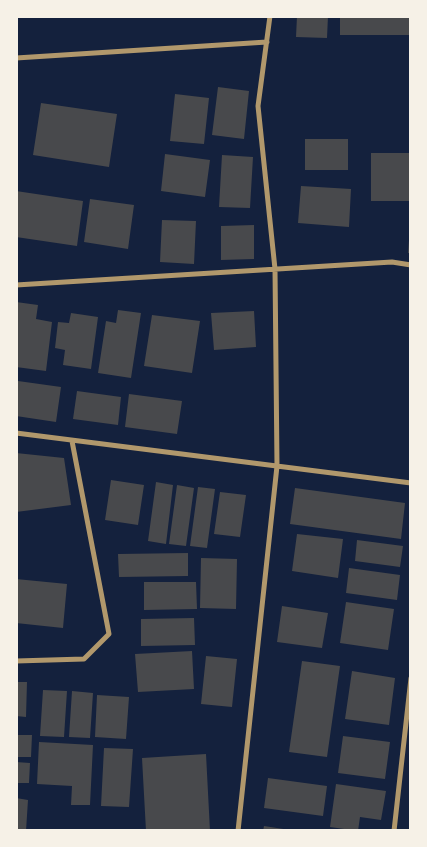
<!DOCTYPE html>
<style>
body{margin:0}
#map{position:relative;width:427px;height:847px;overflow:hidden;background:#14213d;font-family:"DejaVu Sans",sans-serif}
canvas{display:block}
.frame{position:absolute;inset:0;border:18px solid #f6f1e7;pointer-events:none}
</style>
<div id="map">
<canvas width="427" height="847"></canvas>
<div class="frame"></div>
</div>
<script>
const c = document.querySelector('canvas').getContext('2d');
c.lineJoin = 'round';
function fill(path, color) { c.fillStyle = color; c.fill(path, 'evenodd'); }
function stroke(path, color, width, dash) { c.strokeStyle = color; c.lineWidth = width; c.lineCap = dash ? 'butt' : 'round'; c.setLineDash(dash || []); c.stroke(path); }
const building = new Path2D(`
 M297,16H328L327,38L296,37Z
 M340,16H411V35H340Z
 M218,87L249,91L244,139L212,135Z
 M175,94L209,98L204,144L170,141Z
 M41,103L117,114L109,167L33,155Z
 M305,139H348V170H305Z
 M371,153H411V201H371Z
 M165,154L210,160L205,197L161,191Z
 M222,155L253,157L250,208L219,207Z
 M301,186L351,189L349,227L298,223Z
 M16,191L83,201L77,246L16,237Z
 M90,199L134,205L128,249L84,242Z
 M162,220L196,221L194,264L160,262Z
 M254,225V259L221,260V226Z
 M409,240H411V253H408Z
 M16,302L38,305L36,319L52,322L46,371L16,367Z
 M118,310L141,313L131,378L98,373L106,321L116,323Z
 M254,311L256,347L214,350L211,313Z
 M71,313L98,317L91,369L63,365L65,350L55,348L58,322L69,323Z
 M152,315L200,321L192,373L144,366Z
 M18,381L61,387L56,422L16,416Z
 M77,391L121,397L118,425L73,419Z
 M129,394L182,401L177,434L125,427Z
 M16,453L64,458L71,505L16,512Z
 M111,480L144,485L138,525L105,520Z
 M156,482L173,485L166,544L148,541Z
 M177,485L194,488L186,546L169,544Z
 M198,487L215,489L207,548L190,546Z
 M295,488L405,503L401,539L290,524Z
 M220,492L246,495L240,537L214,534Z
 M297,534L343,539L338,578L292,571Z
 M357,540L403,546L400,567L355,561Z
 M188,553V576L119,577L118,554Z
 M201,558L237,559L236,609L200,608Z
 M349,568L400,575L397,600L346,593Z
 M16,579L67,584L63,628L16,623Z
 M144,582H196L197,609L144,610Z
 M346,602L394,609L388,650L340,643Z
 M282,606L328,613L322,648L277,642Z
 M194,618L195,645L141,646V619Z
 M192,651L194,689L138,692L135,654Z
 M206,656L237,659L232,707L201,704Z
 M302,661L340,666L327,757L289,752Z
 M352,671L395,678L389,725L345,719Z
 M16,682H27L26,717L16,716Z
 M43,690L67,691L64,737L40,736Z
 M72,691L93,693L90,738L69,737Z
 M97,695L129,697L126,739L95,737Z
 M16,735H32L31,757H16Z
 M343,736L390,742L385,779L338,773Z
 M39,742L93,745L90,805H71L72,786L37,784Z
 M104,748L133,749L129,807L101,806Z
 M206,754L210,831H146L142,758Z
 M16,762L30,763L29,783H16Z
 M268,778L327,786L323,816L264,808Z
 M336,784L386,791L381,820L360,817L358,831L330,827Z
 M16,798L28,800L26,831H16Z
 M264,826L290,830V831H263Z`);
const minor = new Path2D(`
 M16,58L267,42
 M16,285L392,262L411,265
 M16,433L411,483
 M16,661L84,659L109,634L72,441
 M238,831L277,466L275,269L258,106L270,16
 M394,831L411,678`);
fill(building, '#48494c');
stroke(minor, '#b1986c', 5);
</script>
